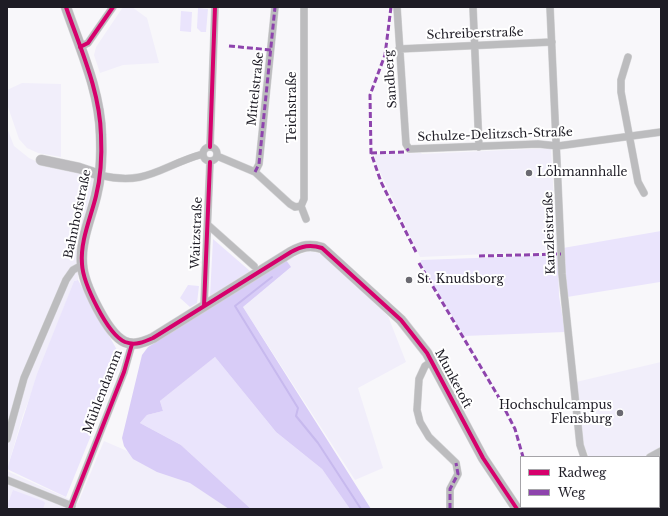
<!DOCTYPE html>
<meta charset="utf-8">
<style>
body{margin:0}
#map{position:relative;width:668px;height:516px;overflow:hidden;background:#f8f7fa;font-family:"Libre Baskerville",serif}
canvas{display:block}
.frame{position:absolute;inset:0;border:8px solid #1e1c25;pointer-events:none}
.legend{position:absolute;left:520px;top:456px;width:140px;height:52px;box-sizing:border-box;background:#fff;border:1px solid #a5a4a8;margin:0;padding:5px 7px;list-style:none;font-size:12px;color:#1e1c25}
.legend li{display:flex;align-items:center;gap:8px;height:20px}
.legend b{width:20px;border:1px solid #a5a4a8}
</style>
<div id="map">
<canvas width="668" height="516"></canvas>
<div class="frame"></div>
<ul class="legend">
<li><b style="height:5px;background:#d6006c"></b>Radweg</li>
<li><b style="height:5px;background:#8e44ad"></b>Weg</li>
</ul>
</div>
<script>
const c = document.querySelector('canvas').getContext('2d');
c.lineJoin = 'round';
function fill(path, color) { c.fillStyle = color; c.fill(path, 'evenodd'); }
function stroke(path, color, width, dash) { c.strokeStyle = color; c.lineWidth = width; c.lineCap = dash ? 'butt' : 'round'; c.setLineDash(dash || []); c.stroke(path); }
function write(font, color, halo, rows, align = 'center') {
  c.font = font + ' "Libre Baskerville",serif'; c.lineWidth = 4; c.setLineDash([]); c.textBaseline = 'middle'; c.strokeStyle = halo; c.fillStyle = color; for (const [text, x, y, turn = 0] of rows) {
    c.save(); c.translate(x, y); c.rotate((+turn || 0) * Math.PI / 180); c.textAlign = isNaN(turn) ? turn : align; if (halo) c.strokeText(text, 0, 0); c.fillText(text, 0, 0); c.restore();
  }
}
const built = new Path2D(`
 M123,7H132L147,18L159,63L123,65L100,73L94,55L96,47Z
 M22,83L61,84V157L38,153L27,148L19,139L7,104V90Z
 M7,128L14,146L29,158L40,163L95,176L79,240L78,280L74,281L23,415L7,469Z
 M551,148L557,251L420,257L374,159L376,154L421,153L422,154Z
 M309,251L319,253L331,261L388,316L406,362L358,388L383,468L355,480L243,307L290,268L286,260Z
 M661,362V509H610V507H659V457H589L583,443L576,382Z
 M104,441L199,482L237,509H7V471L78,503Z`);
const green = new Path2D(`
 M198,8L208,9L206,32H201L197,28Z
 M181,11L192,12L191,32L180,31Z
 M661,231V284L660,282L567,297L563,248Z
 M213,239L250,271L210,296Z
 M558,255L559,296L565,332L464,336L421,264V260Z
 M78,280L122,359L66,497L7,469L37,374L74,281Z
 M188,285L199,286L197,303L190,307L180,298Z
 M215,357L276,432L322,469L350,509H251L181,445L140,423L147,415L163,411L160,401Z
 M13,490L43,501L45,503L43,509H13L7,506Z`);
const forest = new Path2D(`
 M286,260L291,267L243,307L371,509H350L322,469L276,432L215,357L160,401L163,411L147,415L140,423L181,445L251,509H229L190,483L157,472L133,459L124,446L122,438L142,355L148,347Z`);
const stream = new Path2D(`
 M272,277L235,306L298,408L296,416L318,443L361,509`);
const street = new Path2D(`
 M397,7L406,144L409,149L538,144L558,146L661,132
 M473,7L479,147
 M550,7L562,274L576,406L580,445L584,457
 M80,47L88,43L113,7
 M399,49L552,42
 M628,57L621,80V92L638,182L644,193
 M203 154a7 7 0 1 1 14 0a7 7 0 1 1-14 0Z
 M210,147L215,7
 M217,156L255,172L290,204L295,207L301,206
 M255,172L259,164L275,7
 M100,175C147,187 162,165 203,154
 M301,206L304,199V7
 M301,206L306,219
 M208,225L254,266
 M204,306L210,162
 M432,361L425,366L419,379L417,410L420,422L429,437L456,463L458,474L450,489V509
 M7,439L24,378L66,280L73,270L82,265
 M650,457L661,451
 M7,480L72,506
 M70,509L124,372L132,344
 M602,509L604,507`);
const secondary = new Path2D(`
 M66,7C80,48 100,91 101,135C102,155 101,176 96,196C91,217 80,241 82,264C83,283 107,334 125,342C135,346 144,342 153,338L291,252C302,246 310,244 322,248L401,320L427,353L483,458L517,509
 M41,160L79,168L100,175`);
const quiet = new Path2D(`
 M391,7L385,55L370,95L371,153L381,182L416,252
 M229,46L271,50
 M371,153L404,152L409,149
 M255,172L259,164L275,7
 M479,256L561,254
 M419,263L498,396L515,429L523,457
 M539,507L540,509
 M450,509V489L458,474L456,463`);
const cycleway = new Path2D(`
 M66,7C80,48 100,91 101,135C102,155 101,176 96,196C91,217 80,241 82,264C83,283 107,334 125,342C135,346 144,342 153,338L291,252C302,246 310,244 322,248L401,320L427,353L483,458L517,509
 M80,47L88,43L113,7
 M210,147L215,7
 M204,306L210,162
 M70,509L124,372L132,344`);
const markers = [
 [529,173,4,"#6a6970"],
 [409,280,4,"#6a6970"],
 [620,413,4,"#6a6970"]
];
const streetNames = [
 ["Schreiberstraße",475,34,-2],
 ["Sandberg",391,79,-94],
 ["Mittelstraße",256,89,-84],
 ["Teichstraße",293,107,-90],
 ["Schulze-Delitzsch-Straße",495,135,-2],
 ["Bahnhofstraße",78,214,-78],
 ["Waitzstraße",197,233,-88],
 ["Kanzleistraße",550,233,-92],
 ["Munketoft",453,379,62],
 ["Mühlendamm",103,392,-69]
];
const poiNames = [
 ["Löhmannhalle",537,173],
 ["St. Knudsborg",417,280],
 ["Hochschulcampus",612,406,"right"],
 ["Flensburg",612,420,"right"]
];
fill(built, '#f1eefa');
fill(green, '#eae4fc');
fill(forest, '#d8ccf7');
stroke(stream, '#c7b9ee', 2);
stroke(street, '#d5d5d7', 8);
stroke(secondary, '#d5d5d7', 11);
stroke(street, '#bcbcbe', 7);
stroke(secondary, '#bcbbbe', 10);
stroke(quiet, '#8e44ad', 3, [6, 3]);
stroke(cycleway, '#d6006c', 4);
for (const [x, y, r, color] of markers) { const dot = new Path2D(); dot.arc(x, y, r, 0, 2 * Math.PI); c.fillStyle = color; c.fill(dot); stroke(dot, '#fff', 1.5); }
write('12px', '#1e1c25', '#fff', streetNames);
write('12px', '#1e1c25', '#fff', poiNames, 'left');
</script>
